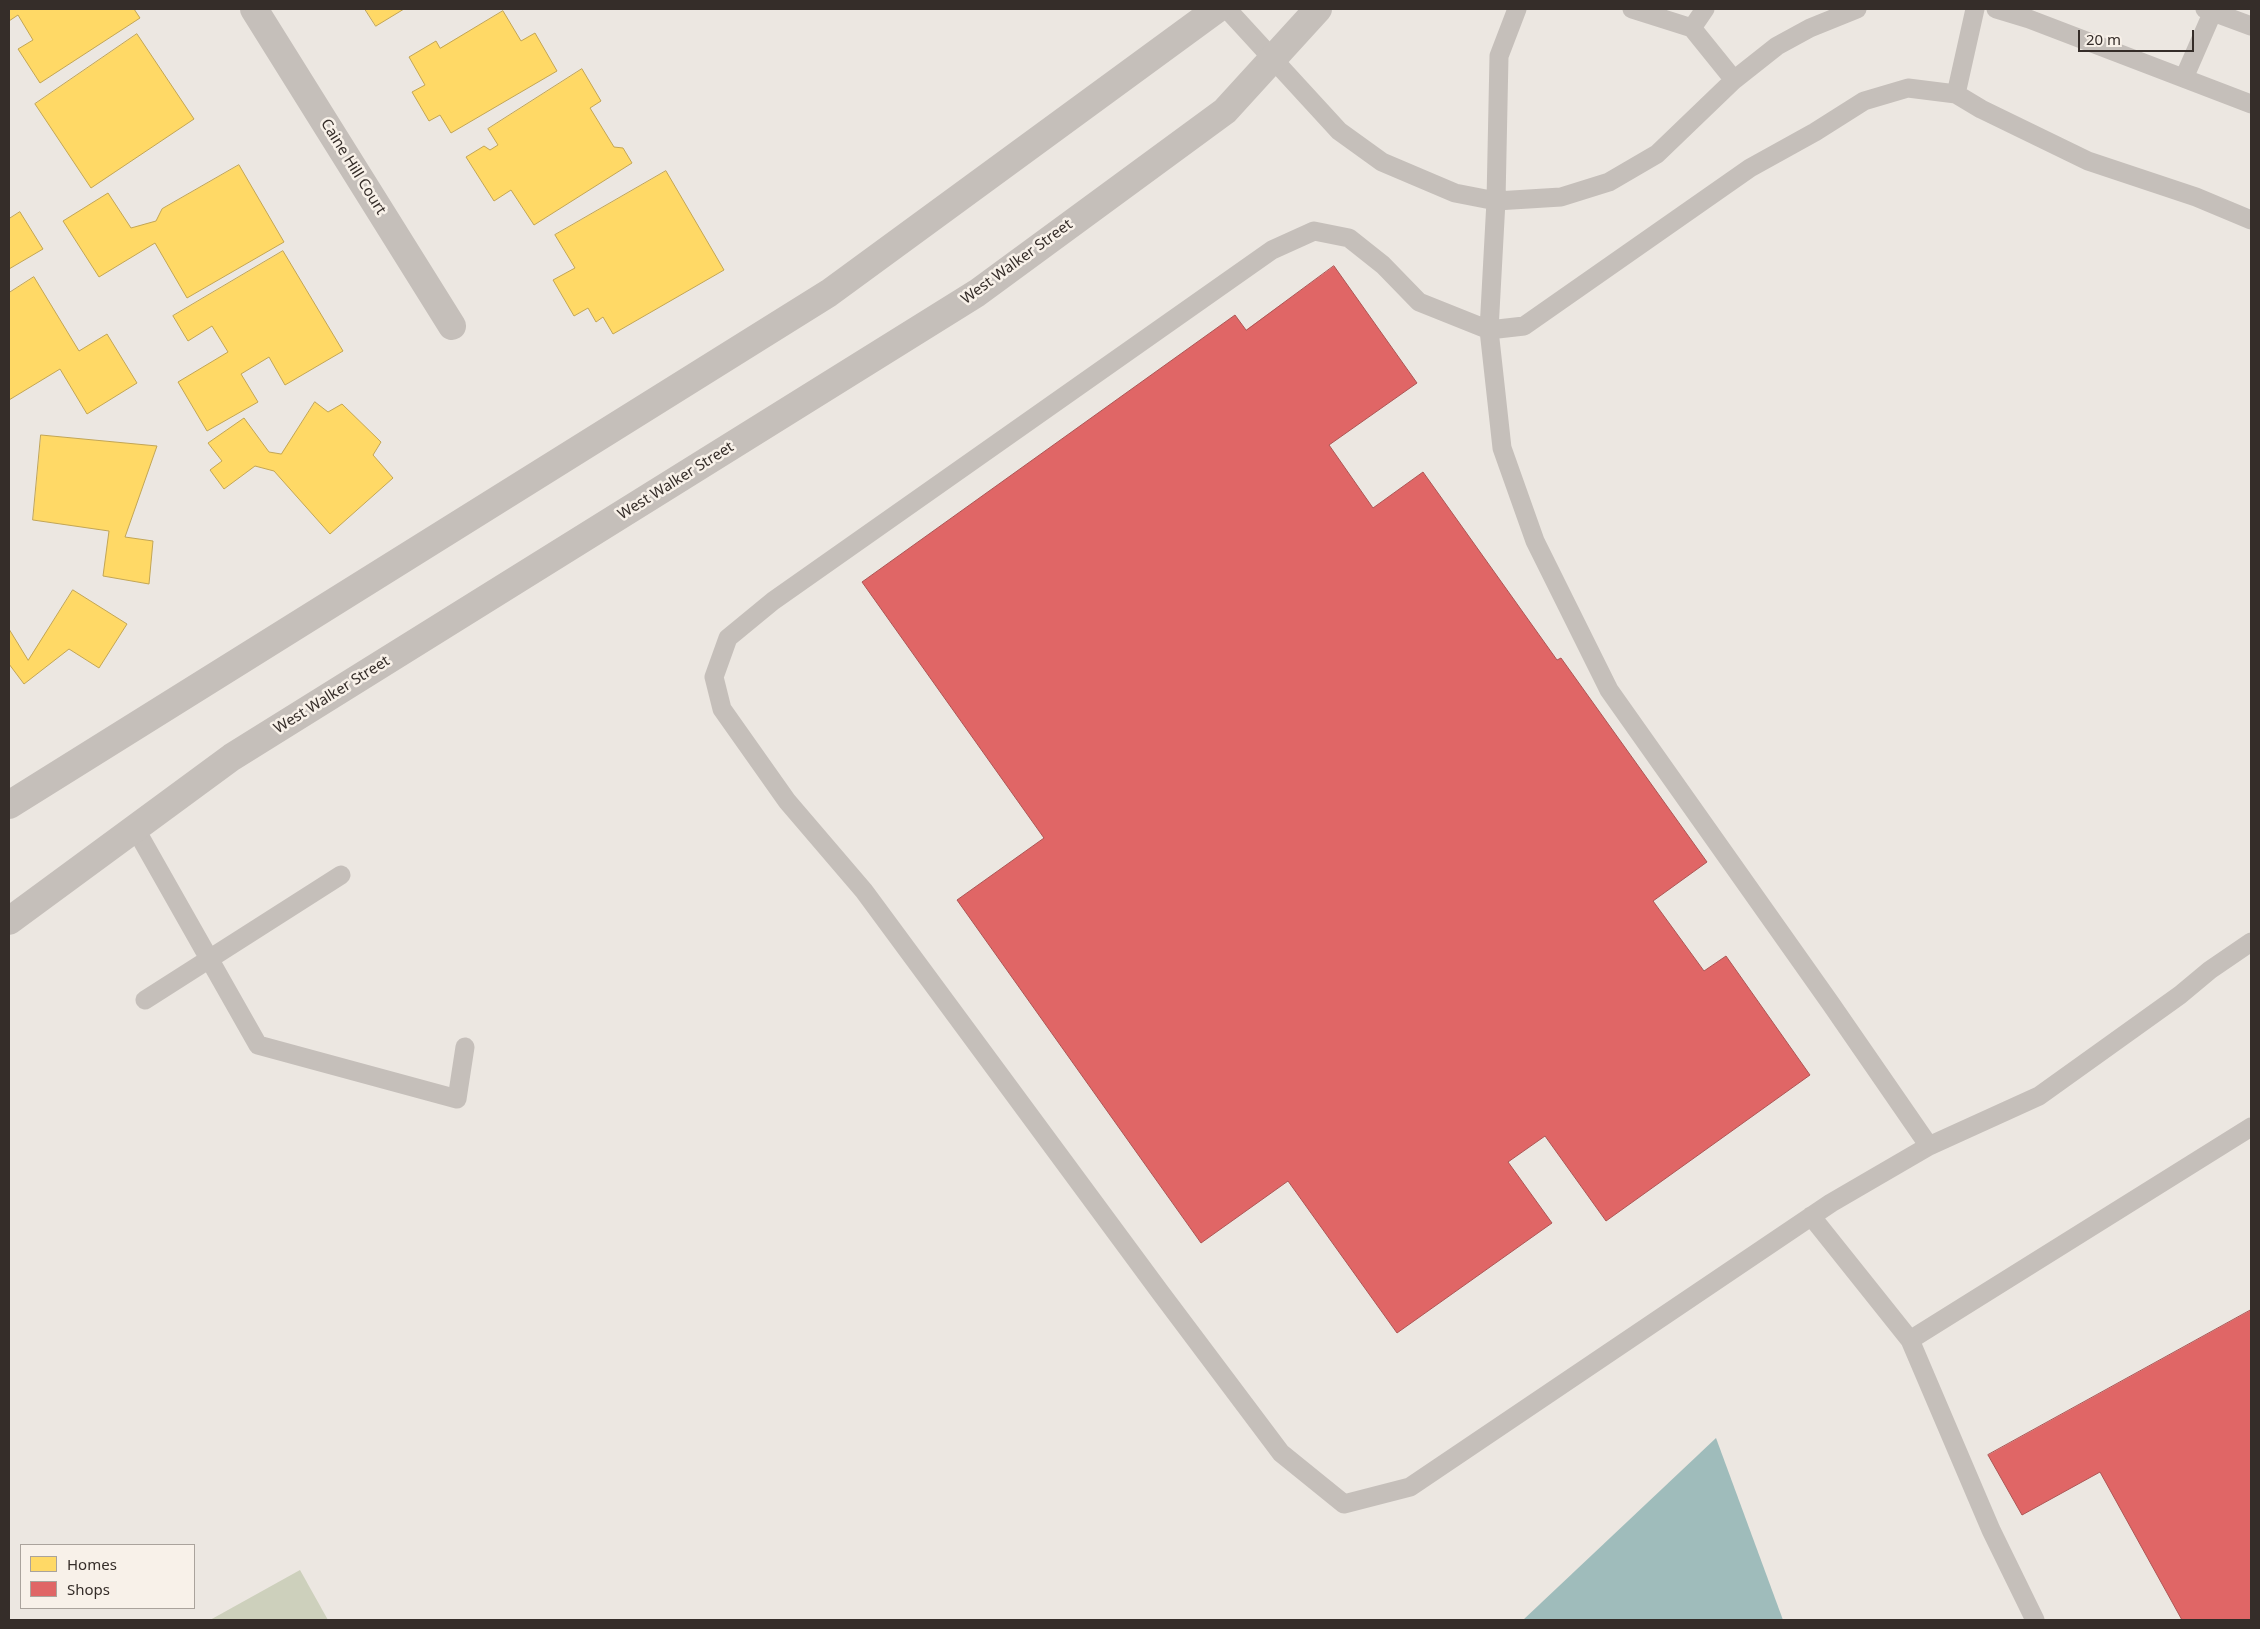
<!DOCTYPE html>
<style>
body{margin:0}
#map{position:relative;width:2260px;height:1629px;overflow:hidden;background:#ece7e1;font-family:"Noto Sans",sans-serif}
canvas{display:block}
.frame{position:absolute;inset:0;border:10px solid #352d29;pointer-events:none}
.legend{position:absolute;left:20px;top:1544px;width:175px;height:65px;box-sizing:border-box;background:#f8f1e9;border:1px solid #aaa39c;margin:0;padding:6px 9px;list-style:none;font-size:15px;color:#352d29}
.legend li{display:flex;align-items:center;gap:10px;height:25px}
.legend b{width:25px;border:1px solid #aaa39c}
.scale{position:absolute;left:2078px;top:30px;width:116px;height:22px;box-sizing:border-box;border:2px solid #352d29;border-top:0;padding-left:6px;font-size:15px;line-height:18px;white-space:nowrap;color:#352d29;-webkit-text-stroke:4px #f8f1e9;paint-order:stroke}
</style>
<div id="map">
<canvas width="2260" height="1629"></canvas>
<div class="frame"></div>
<ul class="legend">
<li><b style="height:14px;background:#ffd966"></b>Homes</li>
<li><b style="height:14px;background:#e06666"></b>Shops</li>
</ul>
<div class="scale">20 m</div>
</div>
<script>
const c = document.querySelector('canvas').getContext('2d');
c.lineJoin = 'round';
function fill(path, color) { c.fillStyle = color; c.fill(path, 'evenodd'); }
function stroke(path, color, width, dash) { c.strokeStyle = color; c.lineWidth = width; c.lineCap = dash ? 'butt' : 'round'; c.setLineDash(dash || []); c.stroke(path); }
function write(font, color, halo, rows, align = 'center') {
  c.font = font + ' "Noto Sans",sans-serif'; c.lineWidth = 5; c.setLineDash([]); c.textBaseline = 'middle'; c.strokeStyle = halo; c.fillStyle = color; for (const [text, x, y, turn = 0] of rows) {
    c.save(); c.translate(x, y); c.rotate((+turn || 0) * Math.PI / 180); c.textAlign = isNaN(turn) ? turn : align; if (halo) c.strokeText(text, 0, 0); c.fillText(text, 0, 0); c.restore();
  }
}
const green = new Path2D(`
 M300,1570L328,1620H210Z`);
const water = new Path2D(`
 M1716,1438L1783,1620H1523Z`);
const homes = new Path2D(`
 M9,9H134L140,18L40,83L18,49L33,40L18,15L9,21Z
 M365,9H404L376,26Z
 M503,11L521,41L535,33L557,71L451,133L440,115L429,121L412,92L425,85L409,57L436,41L440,48Z
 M137,34L194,119L91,188L35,104Z
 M582,69L601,101L590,108L614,147L623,148L632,163L534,225L511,190L494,201L466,157L484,146L490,150L498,145L488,129Z
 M239,165L284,242L187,298L155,243L99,277L63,221L108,193L131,228L156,221L162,209Z
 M666,171L724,270L613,334L603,317L596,322L588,308L574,316L553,280L575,268L555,235Z
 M20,212L43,249L9,269V219Z
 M283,251L343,351L285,385L269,357L241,374L258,402L207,431L178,382L228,352L212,326L188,341L173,316Z
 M34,277L79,351L107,334L137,383L87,414L60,369L9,400V293Z
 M315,402L328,412L342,404L381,442L373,455L393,478L330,534L274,471L255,466L224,489L210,470L222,461L208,443L244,418L269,452L281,454Z
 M41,435L157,446L125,537L153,541L149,584L103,576L109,531L33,520Z
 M73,590L127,624L99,668L69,649L24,684L9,664V629L28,660Z`);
const shops = new Path2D(`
 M1334,266L1417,383L1329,445L1373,508L1423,472L1557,660L1561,658L1707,862L1653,901L1704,971L1726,956L1810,1075L1606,1221L1545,1136L1508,1162L1552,1223L1397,1333L1288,1181L1201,1243L957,900L1044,838L862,582L1235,315L1246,330Z
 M2251,1310V1620H2182L2100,1472L2022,1515L1988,1455Z`);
const service = new Path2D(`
 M1227,9L1339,131L1382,162L1455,193L1496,201L1561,197L1609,182L1657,154L1734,80L1777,46L1810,28L1857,9
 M1517,9L1499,56L1496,201L1489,330L1502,448L1535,541L1609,690L1831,1004L1929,1146
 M1632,9L1692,28L1734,80
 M1996,9L2029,19L2251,104
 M2205,9L2251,26
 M1692,28L1705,9
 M2184,78L2214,9
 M1956,94L1975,9
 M2251,220L2196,197L2088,161L1981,109L1956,94L1908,88L1864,101L1815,132L1750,168L1524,326L1489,330L1419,302L1383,265L1349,238L1314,231L1272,250L773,601L728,638L714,677L722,709L787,801L864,891L1160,1292L1281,1453L1344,1504L1410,1487L1831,1203L1929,1146L2039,1096L2180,995L2210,970L2251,942
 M135,828L258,1045L457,1099L465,1047
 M145,1000L341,875
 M1811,1216L1910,1340L1991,1530L2035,1620
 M1910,1340L2251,1127`);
const minor = new Path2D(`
 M254,9L452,326`);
const tertiary = new Path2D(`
 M9,805L829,293L1217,9
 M9,921L232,757L977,293L1225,111L1318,9`);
const streetNames = [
 ["Caine Hill Court",353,167,58],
 ["West Walker Street",1017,262,-36],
 ["West Walker Street",676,481,-32],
 ["West Walker Street",332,695,-32]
];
fill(green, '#cdd0bc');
fill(water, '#9fbcbb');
fill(homes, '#ffd966');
stroke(homes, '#c2a554', 1);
fill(shops, '#e06666');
stroke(shops, '#ad5554', 1);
stroke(service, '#c5bfba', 19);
stroke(minor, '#c5bfba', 28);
stroke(tertiary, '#c5bfba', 28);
write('15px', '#352d29', '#f8f1e9', streetNames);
</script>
